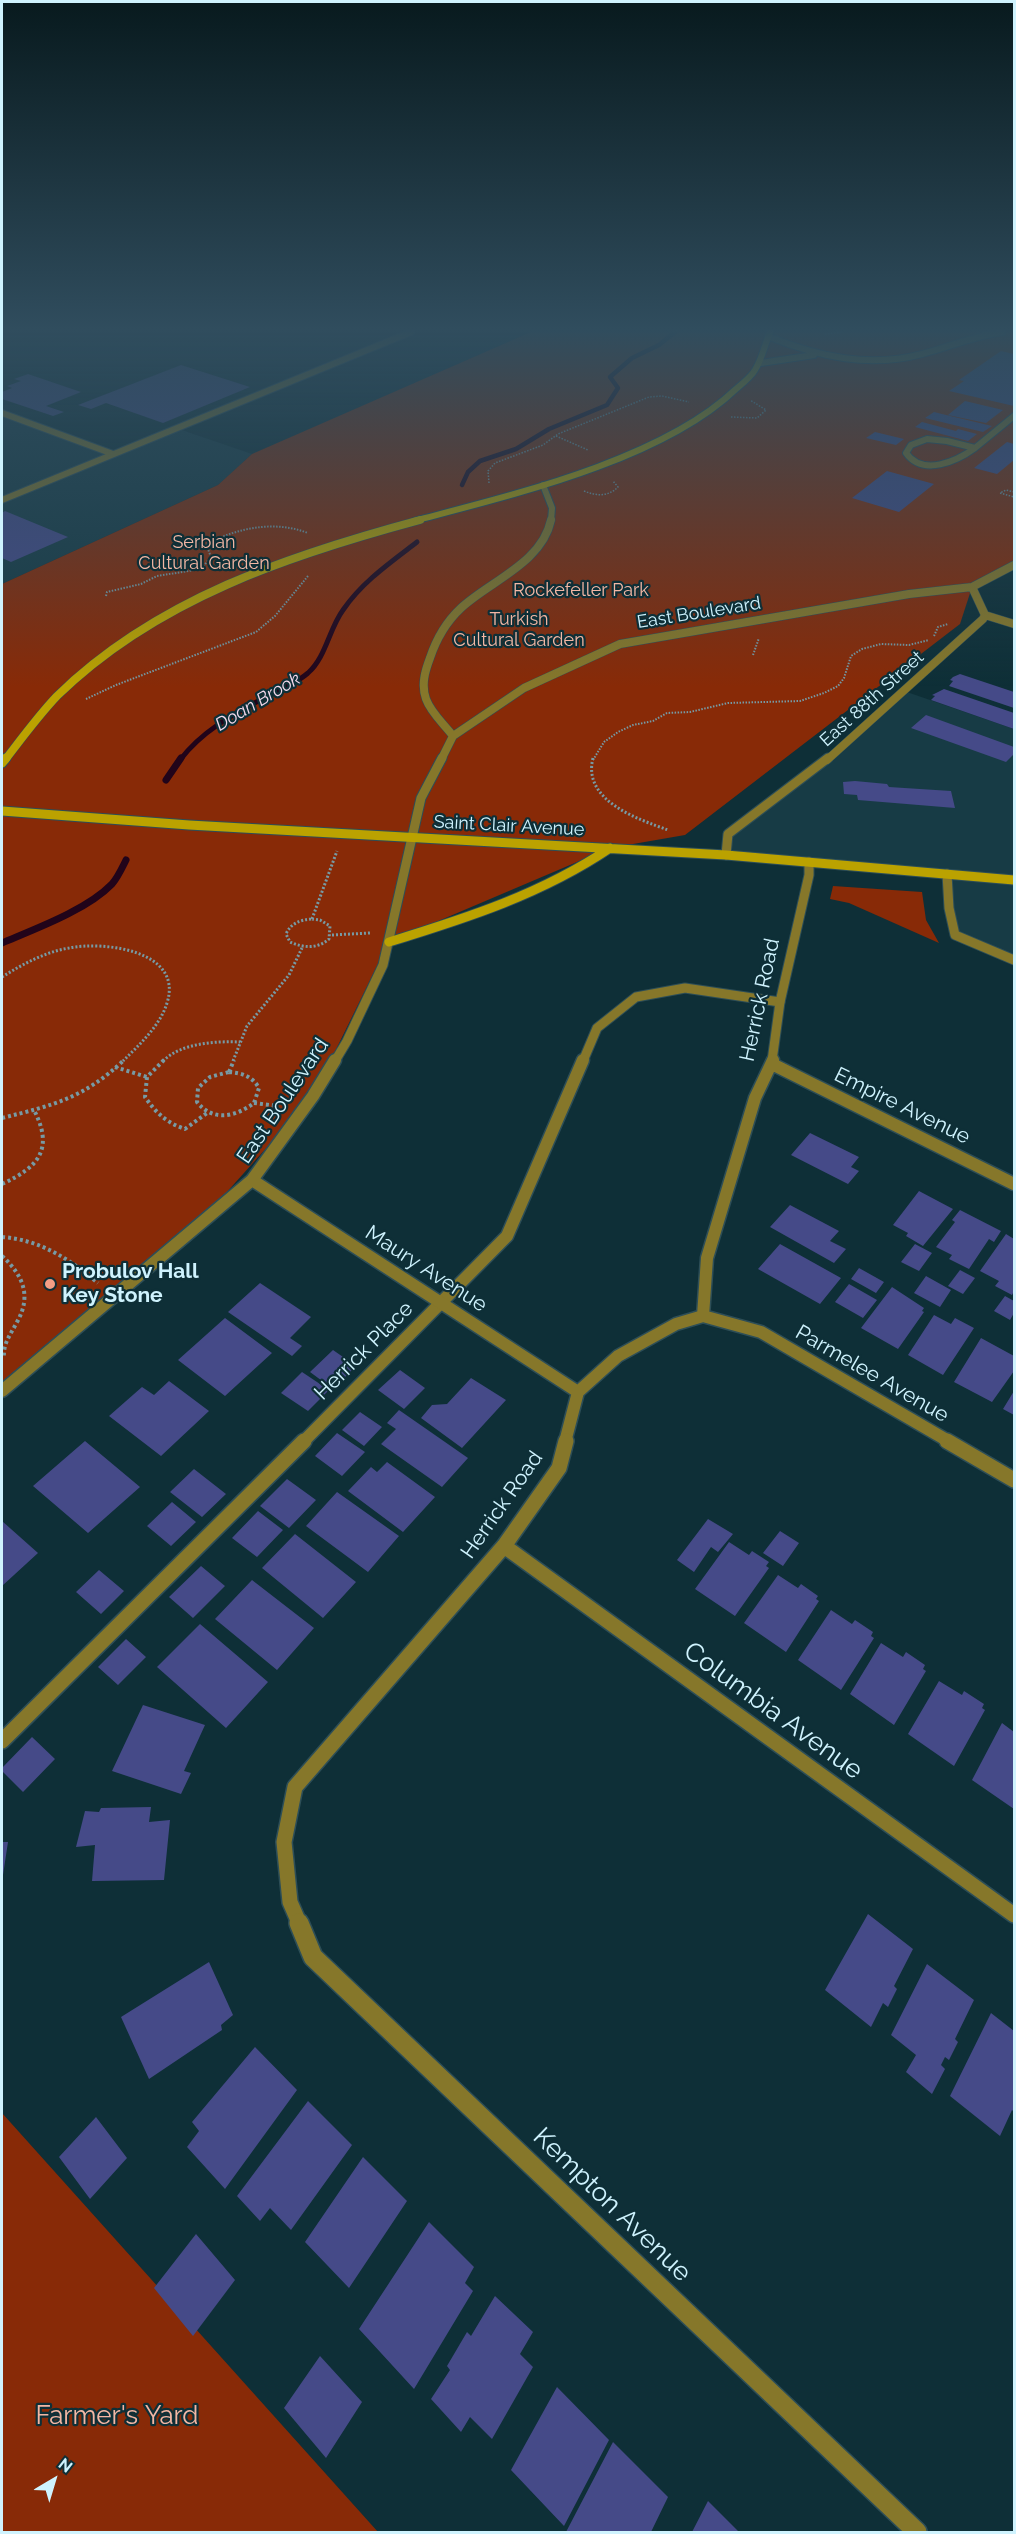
<!DOCTYPE html>
<style>
body{margin:0}
#map{position:relative;width:1016px;height:2534px;overflow:hidden;background:#0e2f37;font-family:Raleway,sans-serif}
canvas{display:block}
.frame{position:absolute;inset:0;border:3px solid #cff3fe;pointer-events:none}
.north{position:absolute;left:24px;top:2450px;width:60px;height:60px;-webkit-text-stroke:4px #0e2f37;paint-order:stroke;rotate:38deg;font-size:16px;font-weight:700;line-height:24px;text-align:center;color:#cff3fe}
.north::after{content:'';display:block;margin:auto;width:21px;height:27px;background:#cff3fe;clip-path:polygon(50% 0,100% 100%,50% 72%,0 100%)}
</style>
<div id="map">
<canvas width="1016" height="2534"></canvas>
<div class="frame"></div>
<div class="north">N</div>
</div>
<script>
const c = document.querySelector('canvas').getContext('2d');
c.lineJoin = 'round';
function fill(path, color) { c.fillStyle = color; c.fill(path, 'evenodd'); }
function stroke(path, color, width, dash) { c.strokeStyle = color; c.lineWidth = width; c.lineCap = dash ? 'butt' : 'round'; c.setLineDash(dash || []); c.stroke(path); }
function write(font, color, halo, rows, align = 'center') {
  c.font = font + ' Raleway,sans-serif'; c.lineWidth = 4.5; c.setLineDash([]); c.textBaseline = 'middle'; c.strokeStyle = halo; c.fillStyle = color; for (const [text, x, y, turn = 0] of rows) {
    c.save(); c.translate(x, y); c.rotate((+turn || 0) * Math.PI / 180); c.textAlign = isNaN(turn) ? turn : align; if (halo) c.strokeText(text, 0, 0); c.fillText(text, 0, 0); c.restore();
  }
}
const built = new Path2D(`
 M2,413L113,454L176,428L252,454L218,485L2,584Z
 M904,691L1014,729V960L955,935L947,874L726,855L728,834L824,762Z`);
const green = new Path2D(`
 M531,332H1014V564L972,587L960,624L685,835L610,848L389,942L313,1096L191,1232L2,1394V584L218,485L252,454Z
 M833,886L922,892L926,920L939,943L849,903L830,899Z
 M2,2113L378,2532H2Z`);
const streamFar2 = new Path2D(`
 M462,485L468,472L480,461L516,449L549,429L607,405L618,388L610,377L632,358L659,345L675,332`);
const streamFar1 = new Path2D(`
 M180,760C201,732 233,714 264,698C279,691 295,684 308,673C326,657 329,629 343,610C362,582 391,562 417,542`);
const stream = new Path2D(`
 M166,780L181,758
 M2,943C35,929 87,910 112,884C118,877 122,868 126,860`);
const building = new Path2D(`
 M1001,351L1014,354V406L949,391L964,381L959,380Z
 M181,365L250,387L163,423L106,403L91,409L78,405Z
 M28,374L81,392L46,406L64,412L53,416L2,399V392L12,388L7,386L21,381L14,379Z
 M965,401L1003,410L986,423L948,415Z
 M934,412L942,414L992,426L983,432L925,418Z
 M922,422L956,431L958,429L977,434L968,441L915,427Z
 M875,432L904,439L896,445L866,438Z
 M1007,442L1014,444V460L997,474L974,468Z
 M887,471L934,484L899,512L852,498Z
 M5,511L68,537L11,562L2,558V513Z
 M960,674L1014,692V708L949,686L953,681L950,680L953,677Z
 M944,689L1014,713V729L931,700L935,696L932,695Z
 M926,715L1014,747V754L1006,762L911,728Z
 M855,781L887,784L889,787L951,791L955,808L858,800L857,795L844,794L843,782Z
 M810,1133L859,1157L851,1167L859,1171L848,1184L791,1155Z
 M919,1191L953,1209L923,1246L906,1236L908,1233L893,1225Z
 M790,1205L839,1231L830,1241L846,1249L834,1263L770,1227Z
 M960,1210L1001,1231L994,1242L989,1239L969,1269L949,1259L952,1255L936,1247L955,1222L952,1220Z
 M1006,1234L1014,1239V1291L1012,1295L995,1286L999,1281L980,1271Z
 M780,1244L841,1278L820,1304L758,1269Z
 M915,1244L932,1253L919,1271L901,1262Z
 M859,1268L884,1282L876,1293L851,1279Z
 M960,1270L975,1278L963,1294L948,1286Z
 M926,1276L951,1290L940,1307L914,1293Z
 M260,1283L311,1317L290,1338L302,1346L292,1356L228,1312Z
 M849,1284L877,1300L863,1318L835,1302Z
 M892,1287L924,1308L922,1311L924,1312L898,1349L861,1328Z
 M1005,1296L1014,1301V1313L1010,1320L994,1311Z
 M934,1315L951,1324L955,1318L974,1328L943,1375L908,1355Z
 M225,1318L272,1353L225,1396L178,1360Z
 M981,1338L1014,1356V1371L992,1402L954,1382Z
 M333,1350L356,1366L333,1389L310,1372Z
 M400,1370L425,1388L404,1409L378,1390Z
 M302,1372L329,1390L308,1411L281,1393Z
 M471,1378L506,1400L462,1448L421,1418L432,1405L447,1404Z
 M169,1381L209,1411L161,1456L109,1416L142,1387L154,1395Z
 M1014,1391V1415L1003,1409Z
 M399,1410L468,1458L442,1487L381,1444L396,1429L387,1423Z
 M360,1412L382,1427L364,1446L342,1430Z
 M337,1433L365,1452L342,1476L315,1456Z
 M85,1441L140,1487L88,1533L33,1486Z
 M387,1462L435,1497L403,1532L348,1491L371,1467L377,1472Z
 M194,1469L226,1494L202,1517L170,1492Z
 M287,1479L316,1500L289,1528L260,1506Z
 M337,1492L399,1536L368,1572L306,1526Z
 M172,1502L196,1522L171,1546L147,1526Z
 M258,1511L283,1530L257,1557L232,1538Z
 M708,1519L733,1534L718,1552L711,1547L694,1572L677,1560Z
 M2,1521L38,1553L2,1586Z
 M780,1531L799,1543L783,1566L763,1553Z
 M295,1534L356,1582L323,1618L262,1568Z
 M729,1542L749,1555L752,1551L769,1562L766,1566L769,1568L735,1616L695,1589Z
 M201,1566L225,1586L193,1618L169,1597Z
 M99,1570L124,1591L101,1614L76,1592Z
 M778,1575L798,1588L801,1584L818,1596L816,1599L819,1601L786,1652L744,1623Z
 M252,1580L314,1628L277,1670L215,1619Z
 M831,1610L852,1624L855,1620L873,1632L871,1636L874,1638L841,1690L798,1660Z
 M200,1624L268,1682L226,1728L157,1667Z
 M126,1639L146,1657L118,1685L98,1667Z
 M881,1643L903,1657L906,1652L925,1665L923,1669L926,1671L894,1725L850,1694Z
 M939,1681L962,1695L964,1691L984,1704L982,1708L985,1710L954,1766L908,1734Z
 M143,1705L205,1725L184,1771L191,1773L181,1794L112,1771Z
 M1002,1723L1014,1732V1809L972,1780Z
 M32,1737L55,1759L23,1792L2,1771V1768Z
 M151,1807L149,1822L170,1820L164,1880L92,1881L95,1845L76,1847L85,1811L99,1812L101,1808Z
 M2,1842H8L3,1875H2Z
 M868,1914L913,1949L894,1986L897,1989L888,2007L883,2003L871,2027L825,1990Z
 M209,1962L233,2015L221,2025L222,2030L149,2079L121,2017Z
 M927,1964L974,2000L955,2039L958,2042L949,2060L945,2057L941,2065L945,2069L932,2094L906,2072L916,2055L891,2035Z
 M991,2013L1014,2031V2112L1012,2110L1000,2136L950,2096Z
 M255,2047L297,2090L225,2189L187,2147L199,2131L192,2122Z
 M308,2101L352,2145L291,2230L270,2208L260,2221L237,2196Z
 M96,2117L127,2158L90,2199L59,2157Z
 M363,2157L407,2201L349,2288L305,2242Z
 M429,2222L474,2267L465,2283L473,2291L414,2389L359,2329Z
 M196,2234L235,2280L193,2336L154,2288Z
 M495,2296L533,2332L520,2354L533,2367L492,2439L470,2417L461,2432L431,2399L450,2370L447,2366L467,2332L471,2336Z
 M320,2356L362,2402L326,2458L284,2408Z
 M557,2387L609,2440L564,2526L511,2470Z
 M613,2442L668,2497L651,2532H566Z
 M708,2501L739,2532H692Z`);
const pathFar3 = new Path2D(`
 M825,334L843,332
 M731,417L757,418L766,410L750,400
 M556,436L588,450
 M489,483L488,471L495,463L543,445L558,434L649,397L662,396L689,402
 M584,491C596,496 608,497 618,487L613,481
 M1014,492L1006,490L1000,493L1014,497`);
const pathFar2 = new Path2D(`
 M106,596L107,592L141,584L157,576L201,569L211,557L206,544C238,528 274,520 308,533
 M934,636L938,627L948,624
 M753,655L759,638
 M86,699L116,685L256,632L275,616L308,576
 M593,760L604,742L618,732L633,725L653,721L667,713L690,712L728,703L800,701L824,693L838,686L844,678L851,656L862,649L881,644L909,645L929,640`);
const pathFar1 = new Path2D(`
 M593,758C582,801 638,819 668,830
 M312,919L320,920L330,926L329,939C318,949 303,948 290,942L286,934C291,923 300,920 312,919Z
 M312,919L337,851
 M332,935L370,933
 M2,977C23,964 45,952 69,948C103,941 184,950 167,1003C160,1026 139,1045 123,1061
 M163,1061C181,1043 216,1041 240,1042
 M233,1061L247,1026L289,975L302,948`);
const path = new Path2D(`
 M164,1060L147,1077L145,1097C156,1113 167,1123 185,1129L207,1113
 M115,1067L147,1077
 M229,1072C242,1073 252,1076 259,1088L254,1103C235,1117 213,1122 197,1102L198,1088L210,1077Z
 M229,1072L234,1060
 M254,1103L278,1106
 M2,1118C54,1105 84,1098 124,1060
 M2,1184C39,1167 54,1149 34,1110
 M2,1237C41,1240 69,1259 98,1283
 M2,1256C23,1275 32,1296 17,1322C11,1334 3,1343 4,1357`);
const serviceFar3 = new Path2D(`
 M927,439L947,441L975,448C957,461 923,477 906,453L911,445Z
 M975,448L1014,416`);
const serviceFar2 = new Path2D(`
 M583,1061L597,1028L636,997L685,988L780,1002`);
const serviceFar1 = new Path2D(`
 M303,1442L507,1236L583,1060`);
const service = new Path2D(`
 M2,1741L304,1441`);
const minorFar5 = new Path2D(`
 M770,337C819,357 870,368 922,354C949,347 974,336 1002,332
 M761,363L814,355
 M2,413L113,454
 M543,485L552,508L551,521
 M2,500L411,332`);
const minorFar4 = new Path2D(`
 M985,615L1014,624
 M453,736L524,688L620,644L909,594L972,587L1014,565
 M441,760L453,736C444,724 431,713 426,699C421,685 425,671 430,658C436,640 446,622 461,608C490,581 542,563 551,520
 M827,760L983,619L985,615L972,587`);
const minorFar3 = new Path2D(`
 M726,855L728,834L828,758
 M947,874L949,908L955,935L1014,960
 M335,1061L347,1041L383,965L421,798L442,758
 M772,1061L780,1002L809,875V862`);
const minorFar2 = new Path2D(`
 M772,1064L1014,1184
 M252,1180L578,1392
 M703,1316L707,1258L755,1098L773,1060
 M703,1316L761,1332L950,1442
 M2,1391L252,1180L313,1096L335,1060
 M565,1442L578,1392L618,1356L676,1324L703,1316`);
const minorFar1 = new Path2D(`
 M947,1441L1014,1480
 M504,1546L1014,1915
 M300,1925L290,1902L284,1842L295,1787L504,1546L559,1468L566,1441`);
const minor = new Path2D(`
 M299,1923L313,1957L917,2532`);
const secondaryFar2 = new Path2D(`
 M414,521C512,495 662,460 736,389C742,384 751,377 755,370C762,359 765,344 770,332`);
const secondaryFar1 = new Path2D(`
 M5,760C22,738 38,716 57,696C156,599 290,555 420,520`);
const secondary = new Path2D(`
 M2,763L6,758
 M2,811L189,825L726,855L1014,880
 M389,942C467,918 542,894 610,848`);
const markers = [
 [50,1284,6,"#f39f85"]
];
const farParknames = [
 ["Serbian",204,543],
 ["Cultural Garden",204,564],
 ["Rockefeller Park",581,591],
 ["Turkish",519,620],
 ["Cultural Garden",519,641]
];
const farStreetnames = [
 ["East Boulevard",699,613,-9],
 ["East 88th Street",872,699,-42],
 ["Saint Clair Avenue",509,826,3]
];
const farWaternames = [
 ["Doan Brook",258,702,-31]
];
const streetNames = [
 ["Herrick Road",760,1000,-78],
 ["East Boulevard",283,1101,-56],
 ["Empire Avenue",902,1106,26],
 ["Maury Avenue",426,1269,33],
 ["Herrick Place",364,1351,-45],
 ["Parmelee Avenue",872,1374,30],
 ["Herrick Road",502,1505,-55]
];
const poiNames = [
 ["Probulov Hall",62,1272],
 ["Key Stone",62,1296]
];
const nearStreetnames = [
 ["Columbia Avenue",773,1711,36],
 ["Kempton Avenue",612,2205,44]
];
const nearParknames = [
 ["Farmer's Yard",117,2416]
];
fill(built, '#173b45');
fill(green, '#882a07');
stroke(streamFar2, '#21041a', 4.5);
stroke(streamFar1, '#21041a', 5);
stroke(stream, '#21041a', 7);
fill(building, '#454a88');
stroke(serviceFar3, '#2d4e57', 8);
stroke(serviceFar2, '#2d4e57', 11);
stroke(serviceFar1, '#2d4e57', 15);
stroke(service, '#2d4e57', 18);
stroke(minorFar5, '#2d4e57', 8);
stroke(minorFar4, '#2d4e57', 9);
stroke(minorFar3, '#2d4e57', 11);
stroke(minorFar2, '#2d4e57', 15);
stroke(minorFar1, '#2d4e57', 18);
stroke(minor, '#2d4e57', 22);
stroke(secondaryFar2, '#2d4e57', 8);
stroke(secondaryFar1, '#2d4e57', 9);
stroke(secondary, '#2d4e57', 11);
stroke(pathFar3, '#779aa4', 1.5, [1.5, 1.5]);
stroke(pathFar2, '#779aa4', 2, [1.5, 1.5]);
stroke(pathFar1, '#779aa4', 3, [2, 2]);
stroke(path, '#779aa4', 4, [3, 3]);
stroke(serviceFar3, '#86772a', 6);
stroke(serviceFar2, '#86772a', 9);
stroke(serviceFar1, '#86772a', 12);
stroke(service, '#86772a', 15);
stroke(minorFar5, '#86772a', 6);
stroke(minorFar4, '#86772a', 8);
stroke(minorFar3, '#86772a', 9);
stroke(minorFar2, '#86772a', 12);
stroke(minorFar1, '#86772a', 15);
stroke(minor, '#86772a', 19);
stroke(secondaryFar2, '#bba200', 6);
stroke(secondaryFar1, '#bba200', 8);
stroke(secondary, '#bba200', 9);
const sky = c.createLinearGradient(0, 0, 0, 687);
sky.addColorStop(0, '#081a1e');
sky.addColorStop(0.48, '#304d5e');
sky.addColorStop(1, '#304d5e00');
c.fillStyle = sky;
c.fillRect(0, 0, 1016, 687);
for (const [x, y, r, color] of markers) { const dot = new Path2D(); dot.arc(x, y, r, 0, 2 * Math.PI); c.fillStyle = color; c.fill(dot); stroke(dot, '#0e2f37', 2); }
write('18px', '#f3b7a4', '#0e2f37', farParknames);
write('18px', '#cff3fe', '#0e2f37', farStreetnames);
write('italic 18px', '#f5daec', '#0e2f37', farWaternames);
write('21px', '#cff3fe', '#0e2f37', streetNames);
write('bold 21px', '#cff3fe', '#0e2f37', poiNames, 'left');
write('26px', '#cff3fe', '#0e2f37', nearStreetnames);
write('26px', '#f3b7a4', '#0e2f37', nearParknames);
</script>
